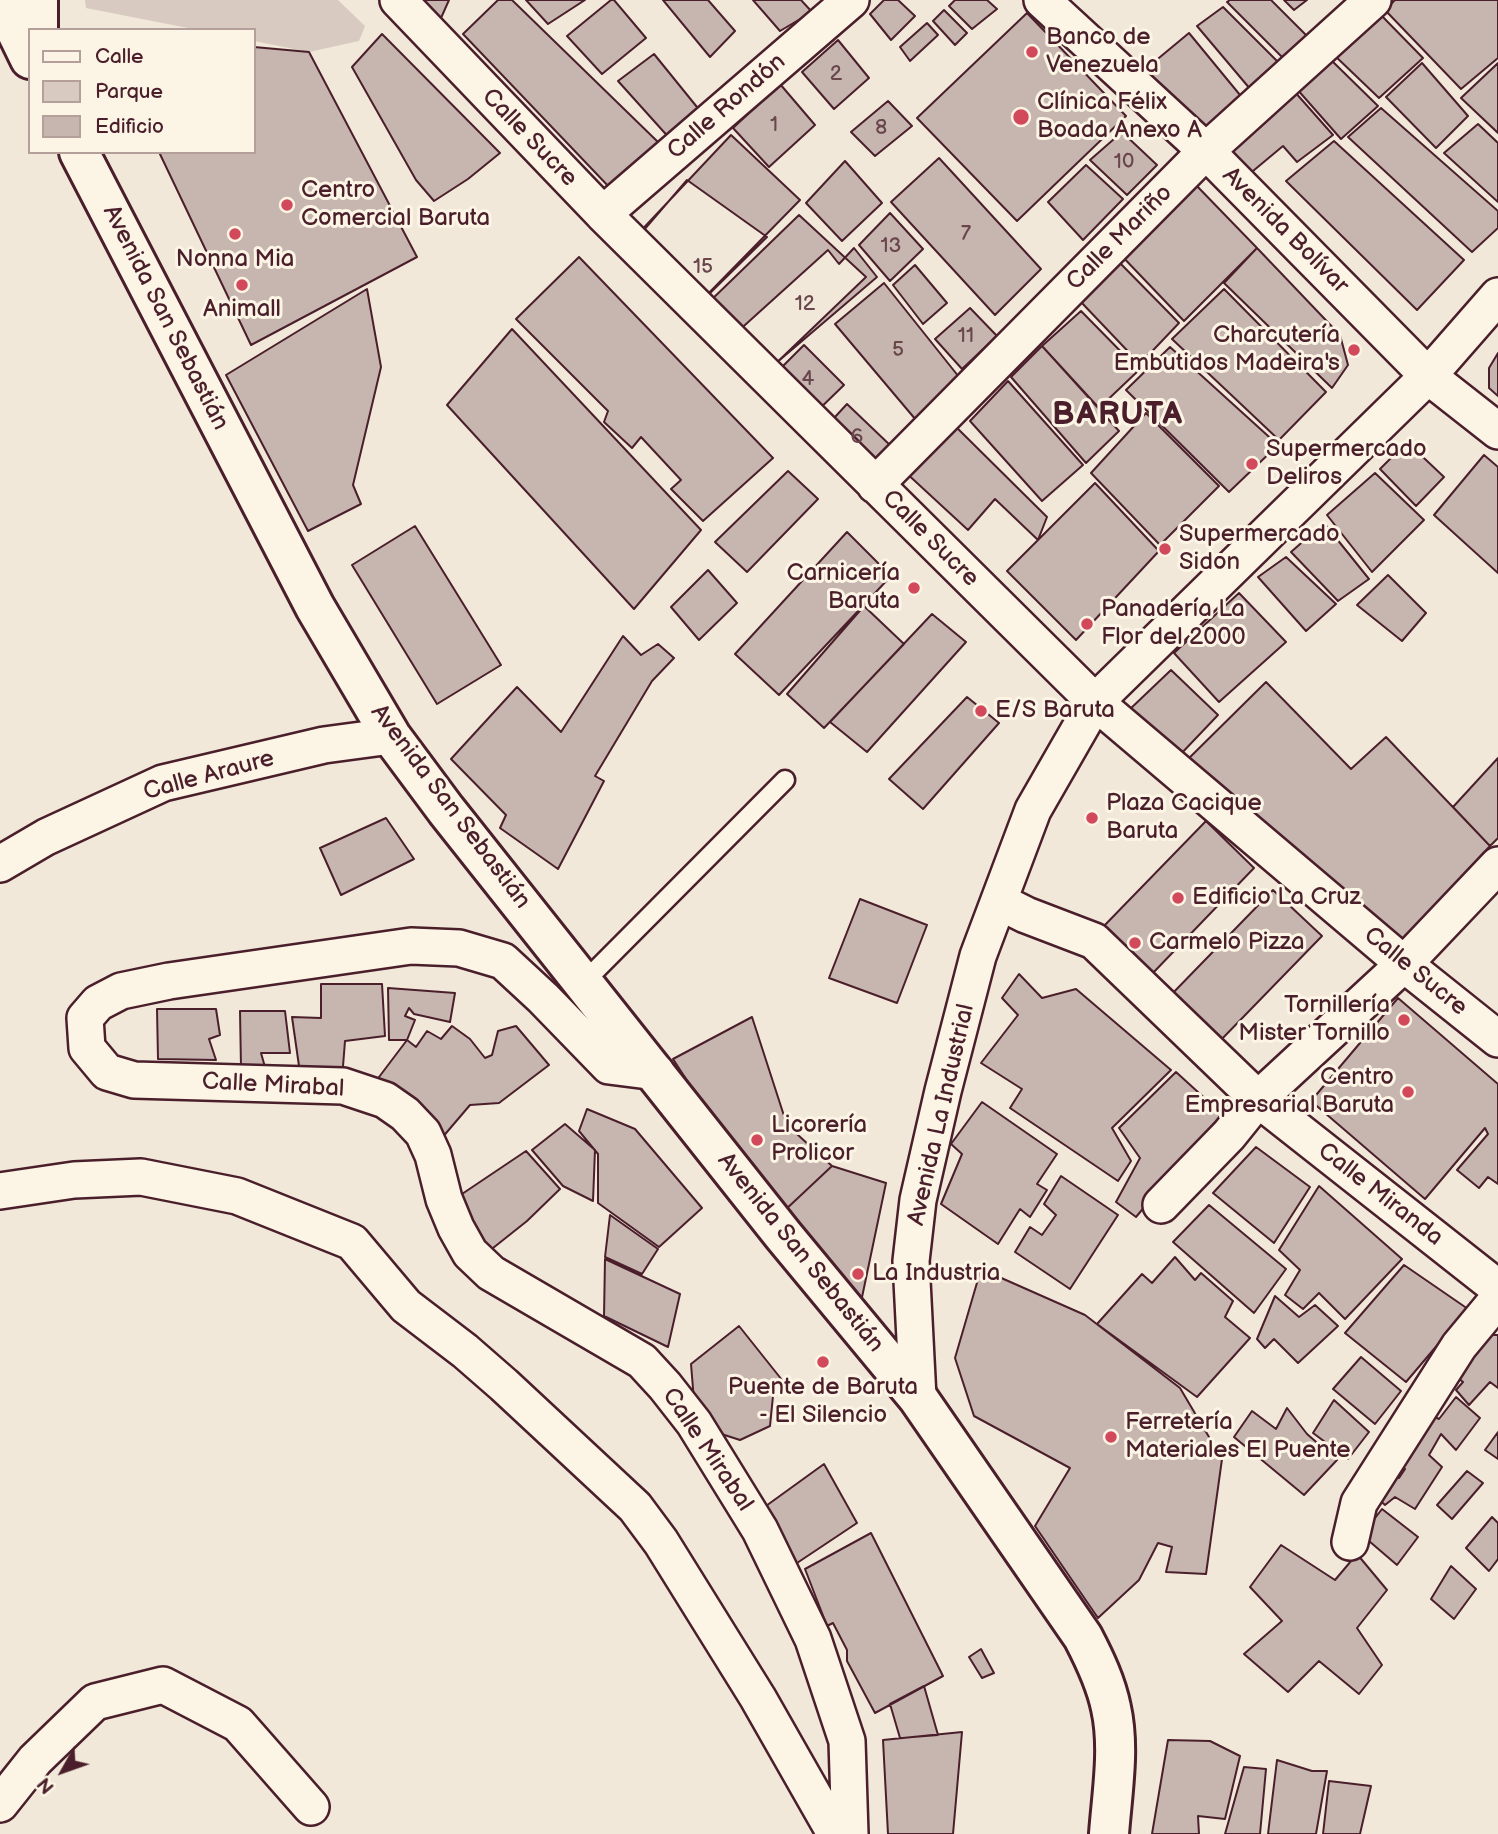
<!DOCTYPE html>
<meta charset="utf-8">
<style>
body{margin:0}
#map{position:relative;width:1498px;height:1834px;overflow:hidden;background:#f1e8da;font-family:"Balsamiq Sans",sans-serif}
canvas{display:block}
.legend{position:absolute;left:28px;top:28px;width:228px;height:126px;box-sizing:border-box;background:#fcf5e5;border:2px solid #b59f9b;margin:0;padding:9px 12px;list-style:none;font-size:21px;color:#4a1f2b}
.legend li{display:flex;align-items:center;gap:14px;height:35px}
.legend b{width:35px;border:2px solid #b59f9b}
.north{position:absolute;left:28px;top:1736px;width:70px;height:70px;-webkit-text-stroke:5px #fcf5e5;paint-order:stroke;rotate:230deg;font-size:19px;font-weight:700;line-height:28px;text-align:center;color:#4a1f2b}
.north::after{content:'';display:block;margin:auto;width:24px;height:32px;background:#4a1f2b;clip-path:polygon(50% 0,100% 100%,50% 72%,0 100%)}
</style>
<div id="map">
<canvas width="1498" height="1834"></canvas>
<ul class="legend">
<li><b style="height:9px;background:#fcf5e5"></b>Calle</li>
<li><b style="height:19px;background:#d8cac0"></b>Parque</li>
<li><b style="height:19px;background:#c7b6af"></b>Edificio</li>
</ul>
<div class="north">N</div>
</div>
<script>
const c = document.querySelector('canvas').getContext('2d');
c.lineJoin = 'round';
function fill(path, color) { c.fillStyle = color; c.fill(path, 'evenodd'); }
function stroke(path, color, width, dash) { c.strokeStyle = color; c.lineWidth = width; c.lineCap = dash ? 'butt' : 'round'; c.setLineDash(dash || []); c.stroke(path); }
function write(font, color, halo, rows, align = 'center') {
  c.font = font + ' "Balsamiq Sans",sans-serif'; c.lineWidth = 6; c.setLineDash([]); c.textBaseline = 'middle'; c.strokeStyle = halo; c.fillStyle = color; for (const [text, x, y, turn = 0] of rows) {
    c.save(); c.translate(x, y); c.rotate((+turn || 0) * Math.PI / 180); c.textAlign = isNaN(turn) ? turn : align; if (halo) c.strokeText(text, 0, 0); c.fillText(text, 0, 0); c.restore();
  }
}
const green = new Path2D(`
 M85,0H338L365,26L359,41L309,52L254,41V30H198L86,8Z`);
const building = new Path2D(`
 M422,0H449L441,18Z
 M498,0H512L659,143L611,189L463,34Z
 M526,0H585L548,24Z
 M611,0H614L646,38L602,74L567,36Z
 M663,0H708L735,31L710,57Z
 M753,0H801L812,12L780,31Z
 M884,0H898L915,16L891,40L870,14Z
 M955,0H987L997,9L972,29L949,6Z
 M1230,0H1271L1308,37L1282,57L1227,2Z
 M1284,0H1307L1294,10Z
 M1395,0H1498V58L1461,89L1385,10Z
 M1223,7L1279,63L1251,90L1197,26Z
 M944,10L967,33L955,45L933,21Z
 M1377,11L1423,58L1379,98L1333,54Z
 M1027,13L1126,116L1017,221L917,118Z
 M927,23L938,35L910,61L900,47Z
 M1189,33L1240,95L1204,130L1142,72Z
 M382,34L500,153L468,179L434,201L416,180L352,67Z
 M838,40L869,78L834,109L802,72Z
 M254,47L309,52L417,257L251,345L159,152H254Z
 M654,54L701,112L672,141L618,81Z
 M1329,58L1378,106L1341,139L1296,88Z
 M1422,63L1468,116L1436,148L1386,97Z
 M1498,63V133L1461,98Z
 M780,84L815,125L769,167L733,128Z
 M1294,91L1333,135L1297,162L1283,146L1247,176L1224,158Z
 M888,101L912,126L875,156L851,132Z
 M1381,108L1498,211V228L1472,252L1348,137Z
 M1478,124L1498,143V202L1444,153Z
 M1122,132L1157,165L1127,195L1090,160Z
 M731,135L800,200L700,302L636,236Z
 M1334,141L1464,260L1417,310L1286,181Z
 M939,158L1041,269L995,315L891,202Z
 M845,161L882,203L842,241L806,203Z
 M1086,165L1123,199L1083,240L1048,202Z
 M687,180L767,237L704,299L637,238Z
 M1194,183L1257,248L1184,321L1118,252Z
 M890,213L923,249L890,281L859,245Z
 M799,215L866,277L770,369L705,306Z
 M854,248L877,277L768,370L735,334L828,250L839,264Z
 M1257,248L1340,335L1348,365L1332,388L1224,283Z
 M579,257L773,458L703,521L671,489L681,480L641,437L632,448L604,422L608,411L516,319Z
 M1116,259L1179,323L1140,364L1081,302Z
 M915,265L947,303L923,324L893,285Z
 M884,283L959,377L916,420L835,324Z
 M367,289L381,367L353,485L361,504L308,531L226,375Z
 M1224,289L1326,392L1279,440L1172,339Z
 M970,308L997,336L962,369L935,339Z
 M1081,311L1139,370L1099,408L1042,346Z
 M512,329L701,530L634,609L447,405Z
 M804,345L844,385L809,419L774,375Z
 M1042,346L1119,431L1086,463L1011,377Z
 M1170,347L1278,445L1229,492L1126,390Z
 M1498,353V396L1489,388V368Z
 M1008,381L1083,465L1042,501L970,421Z
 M847,404L892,447L866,476L823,430Z
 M1146,413L1219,486L1160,545L1091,473Z
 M948,419L1047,517L1038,540L995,499L968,530L903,470Z
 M1407,442L1444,477L1416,506L1380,469Z
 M1484,455L1498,467V573L1434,515Z
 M788,471L818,499L747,572L715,542Z
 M1375,473L1424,520L1372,572L1327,515Z
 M1095,483L1159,551L1076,640L1007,571Z
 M1324,523L1369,579L1338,601L1291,552Z
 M415,526L501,665L437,704L352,565Z
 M847,532L891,576L779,695L735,654Z
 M1286,557L1336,604L1306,631L1258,577Z
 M708,570L737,603L699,640L671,607Z
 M1388,575L1426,613L1402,641L1357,605Z
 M1239,593L1286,642L1219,702L1174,653Z
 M864,606L904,644L824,728L787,694Z
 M932,614L966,642L867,752L830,722Z
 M623,636L641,655L658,644L674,658L652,681L595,776L604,781L558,869L500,828L506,815L451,759L517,687L561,732Z
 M1171,670L1218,715L1178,757L1128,711Z
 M1266,682L1351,769L1386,737L1490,846L1391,953L1176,771Z
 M967,697L999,723L923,809L889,779Z
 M1498,758V838L1490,846L1453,807Z
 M386,818L414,859L341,895L320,848Z
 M1206,821L1254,868L1151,975L1102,928Z
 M1273,890L1322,936L1217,1044L1169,997Z
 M860,899L927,925L897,1003L829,978Z
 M1019,974L1042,998L1076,989L1171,1070L1112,1128L1131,1161L1118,1181L1010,1108L1022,1089L981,1063L1018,1015L1002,998Z
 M321,984H382L385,1036L345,1041L342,1079L301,1080L292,1017L321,1018Z
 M388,988L455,993L450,1022L414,1014L409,1008L405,1016L415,1020L407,1040H389Z
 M1398,998L1498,1084V1184L1488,1177L1479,1188L1457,1170L1488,1134L1485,1128L1425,1199L1311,1101Z
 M157,1009H216L220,1035L209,1039L216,1060L158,1059Z
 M240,1011H285L290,1053H261L265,1067H241Z
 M752,1017L787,1125L832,1166L783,1212L757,1170L712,1119L673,1059Z
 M452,1026L470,1039L485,1058L492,1055L498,1031L516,1026L549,1065L499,1103L470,1105L441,1139L376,1081L407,1040L416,1047L427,1031L441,1039Z
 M1176,1072L1222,1114L1136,1217L1116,1202L1140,1158L1119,1128Z
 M982,1102L1057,1154L1037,1184L1047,1190L1030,1217L1020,1209L998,1244L941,1204L962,1154L951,1144Z
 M587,1109L635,1129L702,1208L659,1247L598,1203V1154L579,1131Z
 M565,1124L595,1150L593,1201L563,1186L532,1150Z
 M1256,1147L1310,1187L1274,1243L1213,1193Z
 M526,1151L560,1189L527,1221L488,1252L459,1196Z
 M832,1166L886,1183L861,1302L783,1212Z
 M1061,1176L1118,1215L1070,1289L1015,1252L1030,1227L1042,1235L1056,1215L1044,1204Z
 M1319,1186L1402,1259L1345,1319L1319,1293L1303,1309L1285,1295L1300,1270L1279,1250Z
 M1209,1205L1286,1269L1254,1313L1173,1242Z
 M610,1215L658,1249L642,1274L605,1257Z
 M1175,1257L1195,1280L1201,1273L1233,1301L1225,1317L1250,1338L1197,1397L1097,1324L1142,1274L1152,1283Z
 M605,1259L680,1294L668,1347L604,1316Z
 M1404,1265L1468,1309L1406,1382L1345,1333Z
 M981,1269L1085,1315L1180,1388L1222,1459L1206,1574L1166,1572L1172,1547L1158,1543L1139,1580L1098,1618L1035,1526L1070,1468L974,1416L955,1358Z
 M1275,1296L1299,1317L1315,1305L1338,1326L1298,1363L1274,1339L1265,1348L1257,1339Z
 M739,1326L786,1385L773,1396L770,1426L740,1440L706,1429L695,1413L691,1364Z
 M1489,1335H1498V1388L1490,1382L1469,1405L1456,1390L1463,1382L1457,1377Z
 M1361,1357L1401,1391L1375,1424L1333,1389Z
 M1456,1397L1480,1418L1456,1450L1441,1434L1429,1455L1442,1467L1415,1509L1395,1497L1385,1505L1373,1494L1389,1476L1399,1478L1405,1469L1396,1461L1429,1414L1439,1419Z
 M1334,1400L1369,1432L1348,1459L1313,1433Z
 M1287,1408L1307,1434L1337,1460L1304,1495L1234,1437L1252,1411L1276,1429Z
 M1498,1432V1459L1485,1450Z
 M824,1464L857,1523L788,1569L759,1511Z
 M1467,1471L1483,1483L1452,1519L1437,1505Z
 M1382,1509L1418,1537L1397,1565L1362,1535Z
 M1492,1517L1498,1523V1559L1489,1571L1466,1548Z
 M871,1533L943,1676L875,1713L847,1661V1650L833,1623L827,1626L805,1569Z
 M1281,1545L1335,1580L1357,1554L1387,1590L1357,1628L1382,1665L1359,1694L1319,1661L1288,1692L1244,1654L1282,1621L1250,1587Z
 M1451,1566L1476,1589L1454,1619L1431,1599Z
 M981,1649L994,1673L982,1678L969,1657Z
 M924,1686L938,1735L900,1738L890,1704Z
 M962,1732L953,1834H888L883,1740Z
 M1168,1740L1210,1741L1240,1756L1225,1819L1198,1816L1199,1834H1152Z
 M1277,1760L1312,1771H1327L1316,1834H1268Z
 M1244,1767L1266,1769L1260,1834H1225Z
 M1329,1781L1371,1786L1360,1834H1323Z`);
const lane = new Path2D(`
 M584,982L785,780`);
const street = new Path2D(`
 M398,0L603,214L1095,702L1404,964L1498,1039
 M1042,0L1206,151L1428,376L1498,431
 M603,214L851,0
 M875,485L1206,151L1373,0
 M0,864L46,837L163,783L324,745L391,736
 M1000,902L1026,915L1094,941L1258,1099L1498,1288
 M656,1072L609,1066L543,998L503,961L459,948L411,946L169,981L121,991L98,1003L85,1018L87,1048L107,1072L134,1080L343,1086L385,1100L405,1114L423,1133L433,1155L444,1199L456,1228L470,1253L491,1273L642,1361L665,1386L694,1423L760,1530L813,1639L847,1741L850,1834
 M0,1191L74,1180L141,1177L237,1196L352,1242L406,1306L465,1351L504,1385L635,1507L661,1542L758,1698L832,1828
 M1161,1205L1229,1135L1258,1099L1404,964L1498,865
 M918,1398L911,1261L918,1200L943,1091L978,956L1033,810L1095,702L1428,376L1498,296
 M1350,1542L1359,1503L1459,1346L1498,1299
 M0,1804L35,1760L95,1702L163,1685L238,1724L311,1807`);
const secondary = new Path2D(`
 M1,0L30,59
 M38,0V30
 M79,152L315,607L391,736L446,810L783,1235L918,1398L1083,1637C1095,1660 1106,1683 1111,1708C1120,1748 1112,1793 1109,1834`);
const markers = [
 [1032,52,7,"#d1495b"],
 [1021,117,9,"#d1495b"],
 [287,205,7,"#d1495b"],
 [235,234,7,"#d1495b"],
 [242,285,7,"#d1495b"],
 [1354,350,7,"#d1495b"],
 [1252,464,7,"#d1495b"],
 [1165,549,7,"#d1495b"],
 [914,588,7,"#d1495b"],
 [1087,624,7,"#d1495b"],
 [981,711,7,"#d1495b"],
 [1092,818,7,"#d1495b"],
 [1178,898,7,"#d1495b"],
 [1135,943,7,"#d1495b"],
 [1404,1020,7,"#d1495b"],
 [1408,1092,7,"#d1495b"],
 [757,1140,7,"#d1495b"],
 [858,1274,7,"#d1495b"],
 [823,1362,7,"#d1495b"],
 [1111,1437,7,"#d1495b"]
];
const numberNames = [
 ["2",836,75],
 ["1",774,126],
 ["8",881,129],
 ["10",1124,163],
 ["7",966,235],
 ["13",891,247],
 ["15",703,268],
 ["12",805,305],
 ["11",966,337],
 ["5",898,351],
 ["4",808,380],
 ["6",857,438]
];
const poiNames = [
 ["Banco de",1046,38],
 ["Venezuela",1046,66],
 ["Clínica Félix",1037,103],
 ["Boada Anexo A",1037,131],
 ["Centro",301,191],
 ["Comercial Baruta",301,219],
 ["Nonna Mia",235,260,"center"],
 ["Animall",242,310,"center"],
 ["Charcutería",1340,336,"right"],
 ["Embutidos Madeira's",1340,364,"right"],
 ["Supermercado",1266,450],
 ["Deliros",1266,478],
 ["Supermercado",1179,535],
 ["Sidon",1179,563],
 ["Carnicería",900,574,"right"],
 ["Baruta",900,602,"right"],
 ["Panadería La",1101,610],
 ["Flor del 2000",1101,638],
 ["E/S Baruta",995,711],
 ["Plaza Cacique",1106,804],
 ["Baruta",1106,832],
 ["Edificio La Cruz",1192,898],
 ["Carmelo Pizza",1149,943],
 ["Tornillería",1390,1006,"right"],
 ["Mister Tornillo",1390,1034,"right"],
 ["Centro",1394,1078,"right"],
 ["Empresarial Baruta",1394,1106,"right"],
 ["Licorería",771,1126],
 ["Prolicor",771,1154],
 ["La Industria",872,1274],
 ["Puente de Baruta",823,1388,"center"],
 ["- El Silencio",823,1416,"center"],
 ["Ferretería",1125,1423],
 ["Materiales El Puente",1125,1451]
];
const streetNames = [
 ["Calle Rondón",727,107,-41],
 ["Calle Sucre",529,138,46],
 ["Avenida Bolívar",1285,231,45],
 ["Calle Mariño",1120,238,-45],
 ["Avenida San Sebastián",165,318,63],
 ["Calle Sucre",930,539,45],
 ["Calle Araure",209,776,-15],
 ["Avenida San Sebastián",450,807,53],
 ["Calle Sucre",1415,972,39],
 ["Calle Mirabal",273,1086,3],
 ["Avenida La Industrial",942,1115,-77],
 ["Calle Miranda",1380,1195,38],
 ["Avenida San Sebastián",800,1253,51],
 ["Calle Mirabal",707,1450,56]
];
const districtNames = [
 ["BARUTA",1118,416]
];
fill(green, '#d8cac0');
fill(building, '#c7b6af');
stroke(building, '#4a1f2b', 2);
stroke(lane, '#4a1f2b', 23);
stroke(street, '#4a1f2b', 40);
stroke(secondary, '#4a1f2b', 44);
stroke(lane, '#fcf5e5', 18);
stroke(street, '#fcf5e5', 35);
stroke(secondary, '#fcf5e5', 38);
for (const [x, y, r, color] of markers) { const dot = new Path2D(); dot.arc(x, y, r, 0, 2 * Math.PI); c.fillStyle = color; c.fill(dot); stroke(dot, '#fcf5e5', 2.5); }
write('21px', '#69454c', null, numberNames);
write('24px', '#4a1f2b', '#fcf5e5', poiNames, 'left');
write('24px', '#4a1f2b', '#fcf5e5', streetNames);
c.letterSpacing = '2px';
write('bold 32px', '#4a1f2b', '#fcf5e5', districtNames);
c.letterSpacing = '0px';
</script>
